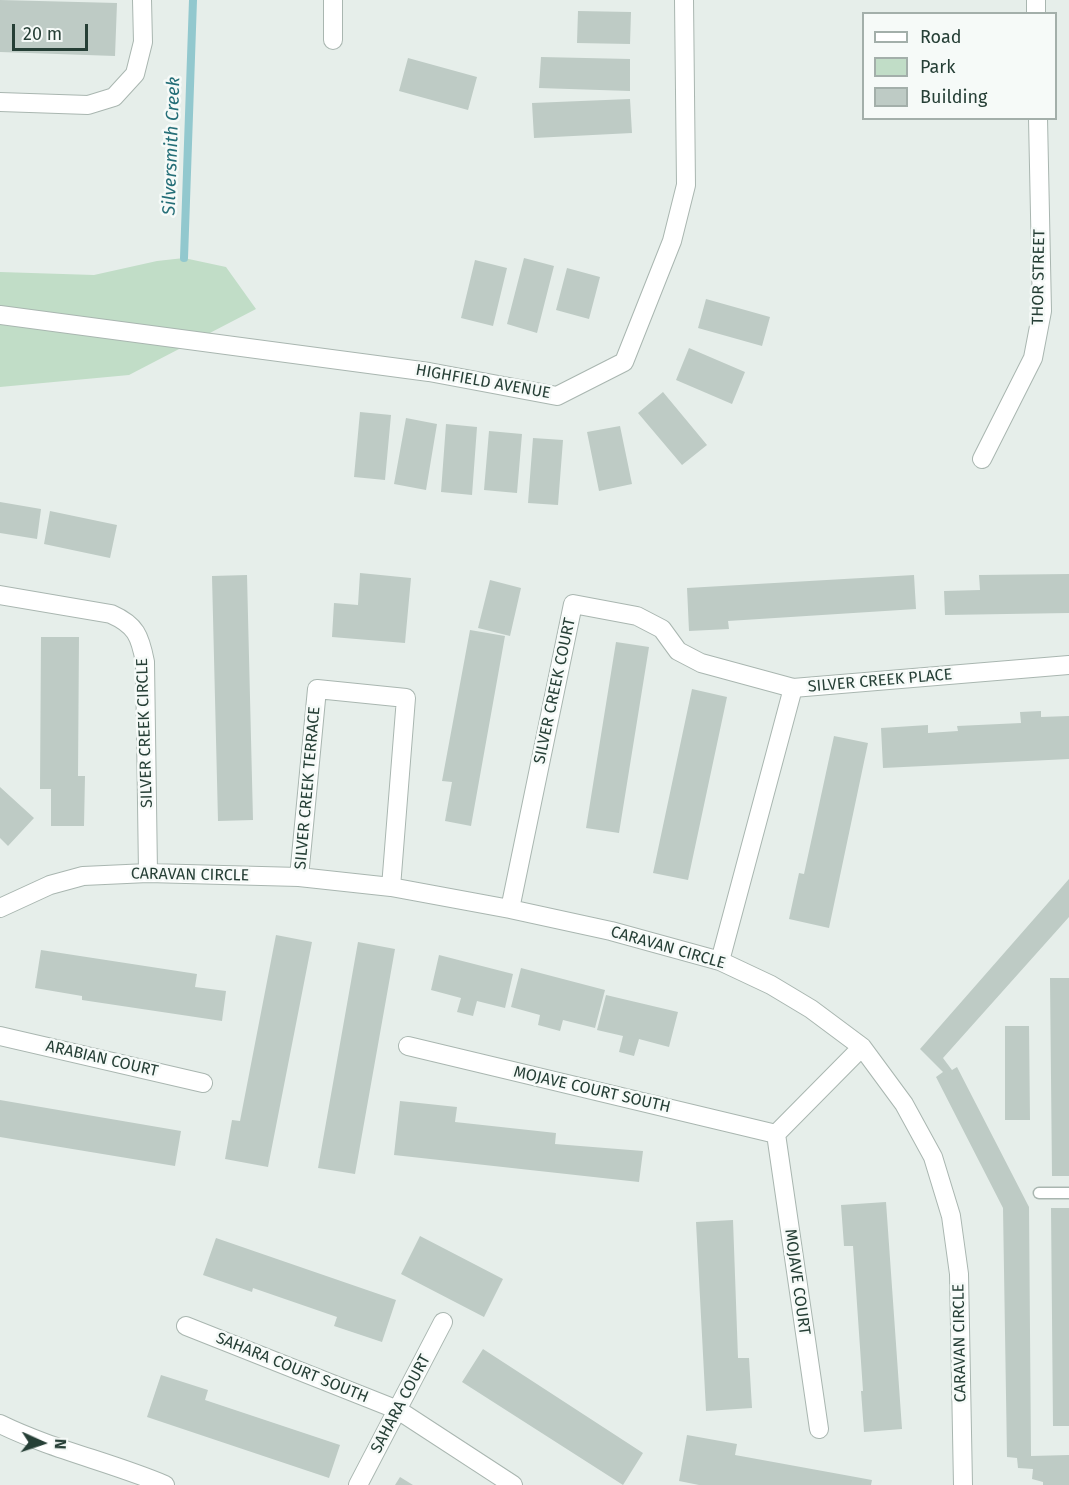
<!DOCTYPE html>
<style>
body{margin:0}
#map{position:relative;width:1069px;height:1485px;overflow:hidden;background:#e6eeea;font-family:"Fira Sans",sans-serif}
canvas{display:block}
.legend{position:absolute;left:862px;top:12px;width:195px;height:108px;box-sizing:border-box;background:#f6faf8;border:2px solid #a3afaa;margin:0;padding:8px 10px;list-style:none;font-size:18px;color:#263f36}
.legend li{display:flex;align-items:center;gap:12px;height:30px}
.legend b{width:30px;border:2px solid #a3afaa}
.north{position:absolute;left:12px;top:1413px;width:60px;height:60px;-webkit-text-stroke:4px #f6faf8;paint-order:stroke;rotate:93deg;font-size:16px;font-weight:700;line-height:24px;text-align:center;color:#263f36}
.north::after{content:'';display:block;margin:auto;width:21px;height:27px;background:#263f36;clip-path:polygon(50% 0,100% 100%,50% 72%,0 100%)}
.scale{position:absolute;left:12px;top:24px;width:76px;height:27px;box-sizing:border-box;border:3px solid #263f36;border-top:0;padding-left:8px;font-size:18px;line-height:21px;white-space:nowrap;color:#263f36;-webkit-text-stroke:4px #f6faf8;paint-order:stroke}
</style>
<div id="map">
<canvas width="1069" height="1485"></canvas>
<ul class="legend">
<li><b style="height:8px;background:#fff"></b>Road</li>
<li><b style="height:16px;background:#c1ddc7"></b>Park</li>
<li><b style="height:16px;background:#becbc5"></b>Building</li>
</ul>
<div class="north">N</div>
<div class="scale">20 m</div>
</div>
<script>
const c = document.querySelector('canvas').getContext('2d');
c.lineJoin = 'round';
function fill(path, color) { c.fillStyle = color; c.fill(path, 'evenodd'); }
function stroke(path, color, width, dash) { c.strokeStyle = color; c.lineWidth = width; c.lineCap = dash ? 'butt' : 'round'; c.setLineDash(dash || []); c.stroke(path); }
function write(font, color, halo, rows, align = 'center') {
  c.font = font + ' "Fira Sans",sans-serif'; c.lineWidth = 5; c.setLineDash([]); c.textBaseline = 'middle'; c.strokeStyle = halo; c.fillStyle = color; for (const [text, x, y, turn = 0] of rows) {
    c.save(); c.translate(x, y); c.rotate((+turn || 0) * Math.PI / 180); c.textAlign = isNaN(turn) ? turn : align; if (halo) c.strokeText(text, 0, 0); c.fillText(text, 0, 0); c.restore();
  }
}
const green = new Path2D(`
 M184,258L226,267L256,309L129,375L0,387V272L94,275L157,261Z`);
const stream = new Path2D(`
 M184,258L193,0`);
const building = new Path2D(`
 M0,0L117,3L115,56L0,52Z
 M578,11L631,12L630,44L577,43Z
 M541,57L630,59V91L539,88Z
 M408,58L477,77L468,110L399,91Z
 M630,99L632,133L534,138L532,103Z
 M524,258L554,266L537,333L507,324Z
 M475,260L507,268L493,326L461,318Z
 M567,268L600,277L589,319L556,310Z
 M706,299L770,317L762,346L698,328Z
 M689,348L745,372L732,404L676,380Z
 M663,392L707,445L682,465L638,413Z
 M360,412L391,415L385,480L354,477Z
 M406,418L437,424L426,490L394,484Z
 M446,424L477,427L472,495L441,492Z
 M620,426L632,484L599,491L587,432Z
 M489,431L522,434L517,493L484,490Z
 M533,438L563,440L558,505L528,503Z
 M0,502L41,509L37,539L0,533Z
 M50,511L117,525L110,558L44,544Z
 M360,573L411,578L405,643L332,637L334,603L358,605Z
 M1069,574V613L945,615L944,591L980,590L979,575Z
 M247,575L253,820L218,821L212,576Z
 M914,575L916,609L728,621L729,629L689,631L687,588Z
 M490,580L521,588L510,636L478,628Z
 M470,630L505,636L471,826L445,821L452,782L442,781Z
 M41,637H79L78,776H85L84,826H51V789H40Z
 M616,642L649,647L619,833L586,828Z
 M692,689L727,697L688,880L653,873Z
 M1041,711V717L1069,716V759L883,768L881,728L928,725V733L958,731L957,726L1021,723L1020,712Z
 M834,736L868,743L829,928L789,919L799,873L804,874Z
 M0,787L34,818L8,846L0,838Z
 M1069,879V917L943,1058L952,1070L957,1067L1029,1207L1031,1456L1069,1455V1485H1043V1482L1032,1479L1033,1469L1018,1468L1017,1458L1007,1457L1003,1208L936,1077L943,1072L920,1049Z
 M276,935L312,942L268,1167L225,1159L232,1120L240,1121Z
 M358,942L395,949L355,1174L318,1168Z
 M41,950L197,974L195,987L226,991L222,1021L82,1000V996L35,988Z
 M439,955L513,974L505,1008L477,1001L473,1016L457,1012L461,998L431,990Z
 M521,968L605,990L595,1028L563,1020L560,1031L538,1025L540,1015L511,1007Z
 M1050,978H1069V1176H1052Z
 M606,995L678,1012L669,1047L639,1039L634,1056L619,1052L623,1036L597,1030Z
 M1005,1026H1029L1030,1120H1005Z
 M0,1100L181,1131L175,1166L0,1137Z
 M400,1101L457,1107L455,1122L556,1133L555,1144L643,1151L639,1182L394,1155Z
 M886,1202L902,1429L864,1432L861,1391H863L853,1246H844L841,1205Z
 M1051,1208H1069V1426H1053Z
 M733,1220L738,1358H749L752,1408L706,1411L696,1222Z
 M420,1236L503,1279L484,1317L401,1274Z
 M216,1238L396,1300L382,1342L334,1326L337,1317L253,1288L252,1292L203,1275Z
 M483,1349L643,1453L623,1485L462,1382Z
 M161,1375L208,1390L205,1400L340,1445L329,1478L147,1417Z
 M687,1435L737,1444L735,1455L872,1480L871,1485H699L679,1481Z
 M400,1477L413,1485H395Z`);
const lane = new Path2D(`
 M1039,1193H1069`);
const street = new Path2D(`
 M333,0V40
 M1036,0V14
 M0,102L88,105L114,97L135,74L143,42L142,0
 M0,315L429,372L557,396L624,362L672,241L686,185L684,0
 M982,459L1033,358L1042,311L1038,118
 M0,595L111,614C136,625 140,636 145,662L148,873
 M299,877L317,689L406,698L391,887
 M0,908L50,885L83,876L148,873L299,877L391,887L510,909L611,931L720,961L771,985L811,1009L862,1047L904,1104L933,1157L951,1216L959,1274L963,1485
 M510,909L573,604L637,616L662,629L678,651L701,663L793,688
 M720,961L793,688L1069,665
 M0,1036L203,1083
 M408,1046L776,1134
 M776,1134L819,1429
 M776,1134L862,1047
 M186,1326L398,1410L513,1485
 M0,1424C53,1450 111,1462 165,1485
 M358,1485L443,1322`);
const streetNames = [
 ["THOR STREET",1039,277,-89],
 ["HIGHFIELD AVENUE",483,382,10],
 ["SILVER CREEK PLACE",880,681,-5],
 ["SILVER CREEK COURT",555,691,-78],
 ["SILVER CREEK CIRCLE",145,733,-92],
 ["SILVER CREEK TERRACE",308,788,-85],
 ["CARAVAN CIRCLE",190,875,1],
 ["CARAVAN CIRCLE",668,948,16],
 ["ARABIAN COURT",102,1059,13],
 ["MOJAVE COURT SOUTH",592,1090,13],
 ["MOJAVE COURT",797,1282,82],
 ["CARAVAN CIRCLE",960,1343,-91],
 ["SAHARA COURT SOUTH",292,1368,22],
 ["SAHARA COURT",401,1404,-62]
];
const waterNames = [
 ["Silversmith Creek",172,146,-88]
];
fill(green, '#c1ddc7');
stroke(stream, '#92c8ce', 8);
fill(building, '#becbc5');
stroke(lane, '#a9b6b0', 13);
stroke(street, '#a9b6b0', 20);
stroke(lane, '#fff', 10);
stroke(street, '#fff', 18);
write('16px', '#263f36', '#f6faf8', streetNames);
write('italic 18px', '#246e77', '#f6faf8', waterNames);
</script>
